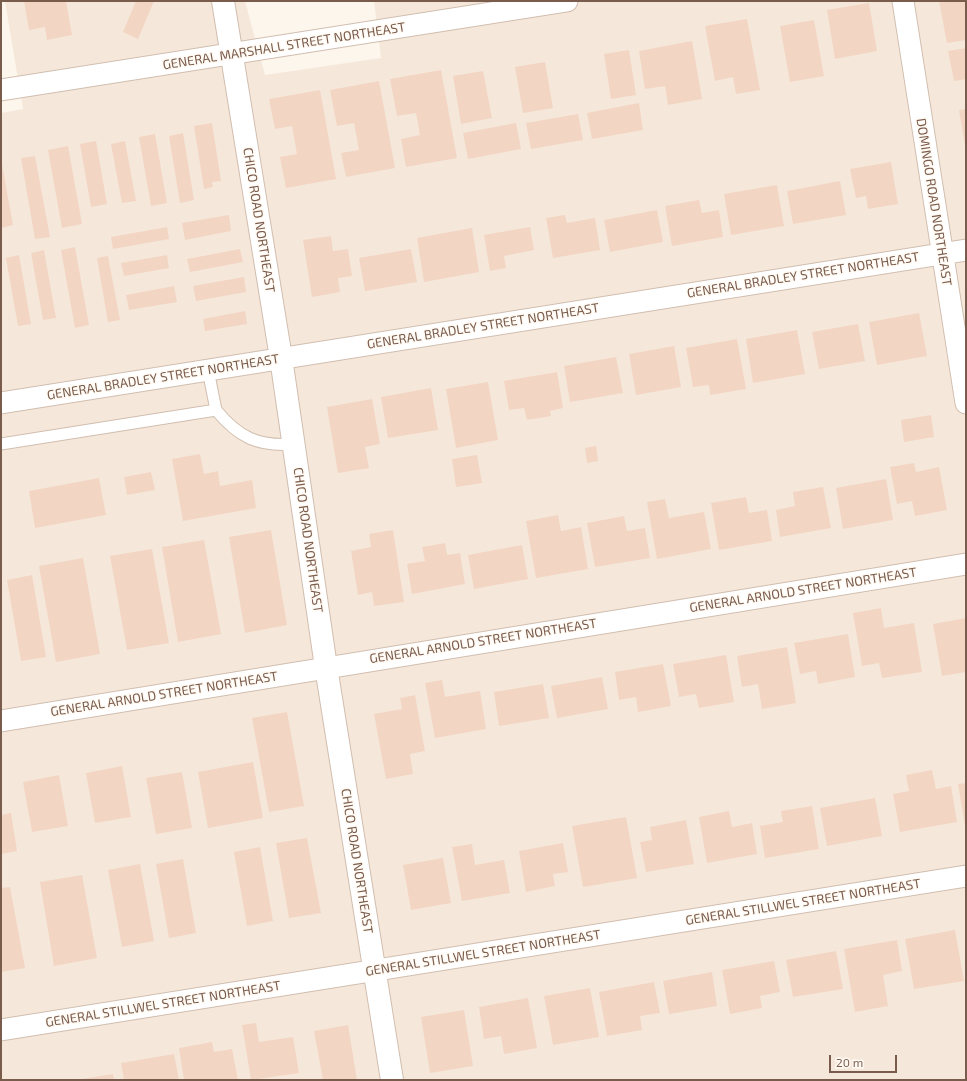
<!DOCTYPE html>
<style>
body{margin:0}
#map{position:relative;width:967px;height:1081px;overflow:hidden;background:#fdf6ec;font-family:"Exo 2",sans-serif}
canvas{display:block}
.frame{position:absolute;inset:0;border:2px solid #7a5c4d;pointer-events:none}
.scale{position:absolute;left:829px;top:1055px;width:68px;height:18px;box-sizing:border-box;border:2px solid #7a5c4d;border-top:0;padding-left:5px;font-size:12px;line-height:14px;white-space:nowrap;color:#7a5c4d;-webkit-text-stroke:3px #fffaf3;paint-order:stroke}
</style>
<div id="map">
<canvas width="967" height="1081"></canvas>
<div class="frame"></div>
<div class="scale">20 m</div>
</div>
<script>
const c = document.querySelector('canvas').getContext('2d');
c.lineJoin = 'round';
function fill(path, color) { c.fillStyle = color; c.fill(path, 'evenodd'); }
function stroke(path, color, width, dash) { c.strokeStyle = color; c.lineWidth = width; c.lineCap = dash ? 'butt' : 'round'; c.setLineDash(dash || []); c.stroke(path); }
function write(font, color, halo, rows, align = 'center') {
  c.font = font + ' "Exo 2",sans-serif'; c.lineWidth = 3; c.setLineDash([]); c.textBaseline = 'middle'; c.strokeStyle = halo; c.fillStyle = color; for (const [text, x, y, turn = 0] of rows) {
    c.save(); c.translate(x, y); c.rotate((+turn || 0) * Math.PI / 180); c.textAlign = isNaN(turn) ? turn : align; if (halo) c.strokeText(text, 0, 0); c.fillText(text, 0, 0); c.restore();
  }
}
const residential = new Path2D(`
 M5,1H245L265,75L381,58L374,1H966V1080H1V113L23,109Z`);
const building = new Path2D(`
 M24,1H66L72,35L47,40L45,27L29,30Z
 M136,1H154L138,39L123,32Z
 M939,1H966V40L947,43Z
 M869,3L877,51L835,59L827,10Z
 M747,19L760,90L736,94L733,77L715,81L705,26Z
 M814,20L824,76L790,82L780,26Z
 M692,41L702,99L668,105L665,86L645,89L639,51Z
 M966,48V79L954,81L948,51Z
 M629,50L636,95L611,99L604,54Z
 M545,62L553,108L523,113L515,67Z
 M441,70L457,158L406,167L401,139L420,135L416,113L397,116L390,79Z
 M483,71L492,118L461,124L453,76Z
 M379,81L395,168L346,177L341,153L359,150L354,123L337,126L330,90Z
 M320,90L336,179L286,188L280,157L297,154L292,126L275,129L269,99Z
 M639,103L643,130L592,139L587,113Z
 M966,109V145H965L959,110Z
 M578,114L583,140L531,149L526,123Z
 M212,123L221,181L212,182L213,187L204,189L194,126Z
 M516,123L521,149L468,159L463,133Z
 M183,133L194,200L180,203L169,136Z
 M155,134L167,203L151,206L139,137Z
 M96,141L107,204L91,207L80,144Z
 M125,141L136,201L122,203L111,144Z
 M68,146L82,224L62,228L48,150Z
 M35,156L50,237L35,239L21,158Z
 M1,159L13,225L1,228Z
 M891,162L898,204L868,209L866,196L856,198L850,169Z
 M840,181L846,215L793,224L787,191Z
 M777,185L784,226L731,235L724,194Z
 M699,200L702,213L719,210L723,237L672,246L665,206Z
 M657,210L663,242L610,252L604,220Z
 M229,215L231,231L185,240L182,223Z
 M565,215L567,223L595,218L600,250L553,258L546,218Z
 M167,227L169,239L113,249L111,237Z
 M530,227L534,250L504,256L506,268L490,271L484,235Z
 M472,228L479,272L424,282L417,238Z
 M331,236L333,251L348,249L352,276L338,278L340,292L312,297L303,240Z
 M75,247L89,325L75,328L61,250Z
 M240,249L243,262L190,272L187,259Z
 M411,249L417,282L365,291L359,258Z
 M44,250L56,318L43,320L31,253Z
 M19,255L31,324L18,326L6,258Z
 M167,255L169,268L124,276L121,263Z
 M108,256L120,320L108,322L97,258Z
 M244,277L246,292L196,301L193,286Z
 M174,286L177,302L129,310L126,295Z
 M245,311L247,324L205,331L203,319Z
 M919,313L927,356L877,365L869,322Z
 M858,324L865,361L819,369L812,332Z
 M797,330L805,374L753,383L746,339Z
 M737,339L746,389L710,395L709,385L693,387L686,348Z
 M674,346L681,387L636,395L629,354Z
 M616,357L623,393L570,402L564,366Z
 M557,372L563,408L550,411L551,416L527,420L524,408L509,410L504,381Z
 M488,382L498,440L456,448L446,389Z
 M431,388L438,430L388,438L381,397Z
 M372,399L380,444L365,447L369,468L338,473L327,407Z
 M931,415L934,437L904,442L901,420Z
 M596,446L598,461L587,463L585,448Z
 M200,454L204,474L218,471L220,486L252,480L256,508L183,521L172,459Z
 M477,455L482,483L456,487L452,459Z
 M914,463L916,472L939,467L947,510L915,516L912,501L897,504L890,467Z
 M151,472L155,490L127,495L124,477Z
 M99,478L106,515L35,528L29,491Z
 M886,479L893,520L843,529L836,488Z
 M823,487L831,528L780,537L776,510L795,506L793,492Z
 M746,497L749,513L767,510L772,541L719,550L711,503Z
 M665,499L669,518L704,512L711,549L657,559L647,502Z
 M558,515L561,531L581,527L588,569L536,578L526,521Z
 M624,516L627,531L645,528L650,558L595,567L587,523Z
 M271,530L287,625L245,633L229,537Z
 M393,530L404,602L374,606L372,592L358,595L351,551L371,547L369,534Z
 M204,540L221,634L178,642L162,547Z
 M445,543L447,555L460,553L465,584L412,594L407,564L425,561L422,547Z
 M522,545L528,579L474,589L468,555Z
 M152,549L169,643L127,650L110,556Z
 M83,558L100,654L56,662L39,566Z
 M32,575L46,657L21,661L7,580Z
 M881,608L884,628L914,623L922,672L882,678L879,663L862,666L853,613Z
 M966,618V672L942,676L933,624Z
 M848,634L855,677L818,684L816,671L800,674L794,643Z
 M787,647L796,703L762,709L758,684L742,687L737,656Z
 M726,655L734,702L699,708L696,694L679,697L673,664Z
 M663,664L671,706L638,712L636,697L619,700L615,672Z
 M602,677L608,709L557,718L551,686Z
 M442,680L445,697L480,691L486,729L435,738L425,683Z
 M543,684L549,718L499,726L494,692Z
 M415,695L425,751L410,754L413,774L386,779L374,714L402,709L400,698Z
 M287,712L304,806L269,812L252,718Z
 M253,762L263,818L208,828L198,772Z
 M122,766L131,817L95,823L86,773Z
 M932,770L936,789L951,786L957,822L900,832L893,794L909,791L906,775Z
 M182,772L192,828L156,834L146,778Z
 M59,775L68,826L32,832L23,782Z
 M966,783V826H965L958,784Z
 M875,798L882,836L827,846L820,808Z
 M812,806L819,849L765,858L760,826L783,822L781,811Z
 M729,811L732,827L752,823L757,854L707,863L699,817Z
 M11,813L17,851L1,854V815Z
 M626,817L637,878L583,887L572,826Z
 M686,820L694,864L646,872L640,842L652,840L650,827Z
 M307,838L321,913L289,918L276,843Z
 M563,843L568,872L553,874L555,886L526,892L519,851Z
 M472,844L475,865L504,860L510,893L462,901L452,847Z
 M260,847L273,921L247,926L234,852Z
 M443,858L451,903L411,910L403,865Z
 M183,859L196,933L169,938L156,864Z
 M140,864L154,941L122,947L108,870Z
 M82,875L97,958L54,966L40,882Z
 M10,887L25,968L1,972V888Z
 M955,930L964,981L914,989L905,939Z
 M897,940L902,971L883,975L888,1006L855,1012L844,949Z
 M836,951L843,989L793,997L786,960Z
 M774,961L780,992L760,996L762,1008L730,1014L722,970Z
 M712,972L717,1006L669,1014L663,981Z
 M654,982L660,1013L640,1016L642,1030L607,1036L599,992Z
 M590,988L599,1037L553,1045L544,996Z
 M528,998L537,1048L504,1054L501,1036L484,1039L479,1007Z
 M464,1010L473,1066L430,1073L421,1017Z
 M256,1023L259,1042L293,1037L299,1073L251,1080L242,1025Z
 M348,1025L357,1080H323L314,1031Z
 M212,1042L214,1052L232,1049L238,1080H184L179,1048Z
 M174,1054L179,1080H124L121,1063Z
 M113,1074L114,1080H82V1079Z`);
const service = new Path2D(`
 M216,410C238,437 258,447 294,444
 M1,444L216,410L208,370`);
const minor = new Path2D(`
 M903,1L966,403
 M1,90L567,1
 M1,403L966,250
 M1,721L966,564
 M1,1030L966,876`);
const tertiary = new Path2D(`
 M223,1L281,358L326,667L392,1080`);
const streetNames = [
 ["GENERAL MARSHALL STREET NORTHEAST",284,46,-9],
 ["DOMINGO ROAD NORTHEAST",934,202,81],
 ["CHICO ROAD NORTHEAST",259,220,81],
 ["GENERAL BRADLEY STREET NORTHEAST",803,275,-9],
 ["GENERAL BRADLEY STREET NORTHEAST",483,326,-9],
 ["GENERAL BRADLEY STREET NORTHEAST",163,377,-9],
 ["CHICO ROAD NORTHEAST",308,540,82],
 ["GENERAL ARNOLD STREET NORTHEAST",803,590,-9],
 ["GENERAL ARNOLD STREET NORTHEAST",483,641,-9],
 ["GENERAL ARNOLD STREET NORTHEAST",164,694,-9],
 ["CHICO ROAD NORTHEAST",357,861,81],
 ["GENERAL STILLWEL STREET NORTHEAST",803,902,-9],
 ["GENERAL STILLWEL STREET NORTHEAST",483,953,-9],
 ["GENERAL STILLWEL STREET NORTHEAST",163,1004,-9]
];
fill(residential, '#f5e8da');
fill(building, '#f3d5c3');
stroke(service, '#d1beb0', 13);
stroke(minor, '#d1beb0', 23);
stroke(tertiary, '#d1beb0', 24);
stroke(service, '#fff', 11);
stroke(minor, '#fff', 21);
stroke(tertiary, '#fff', 22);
write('13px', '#7a5c4d', '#fffaf3', streetNames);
</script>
